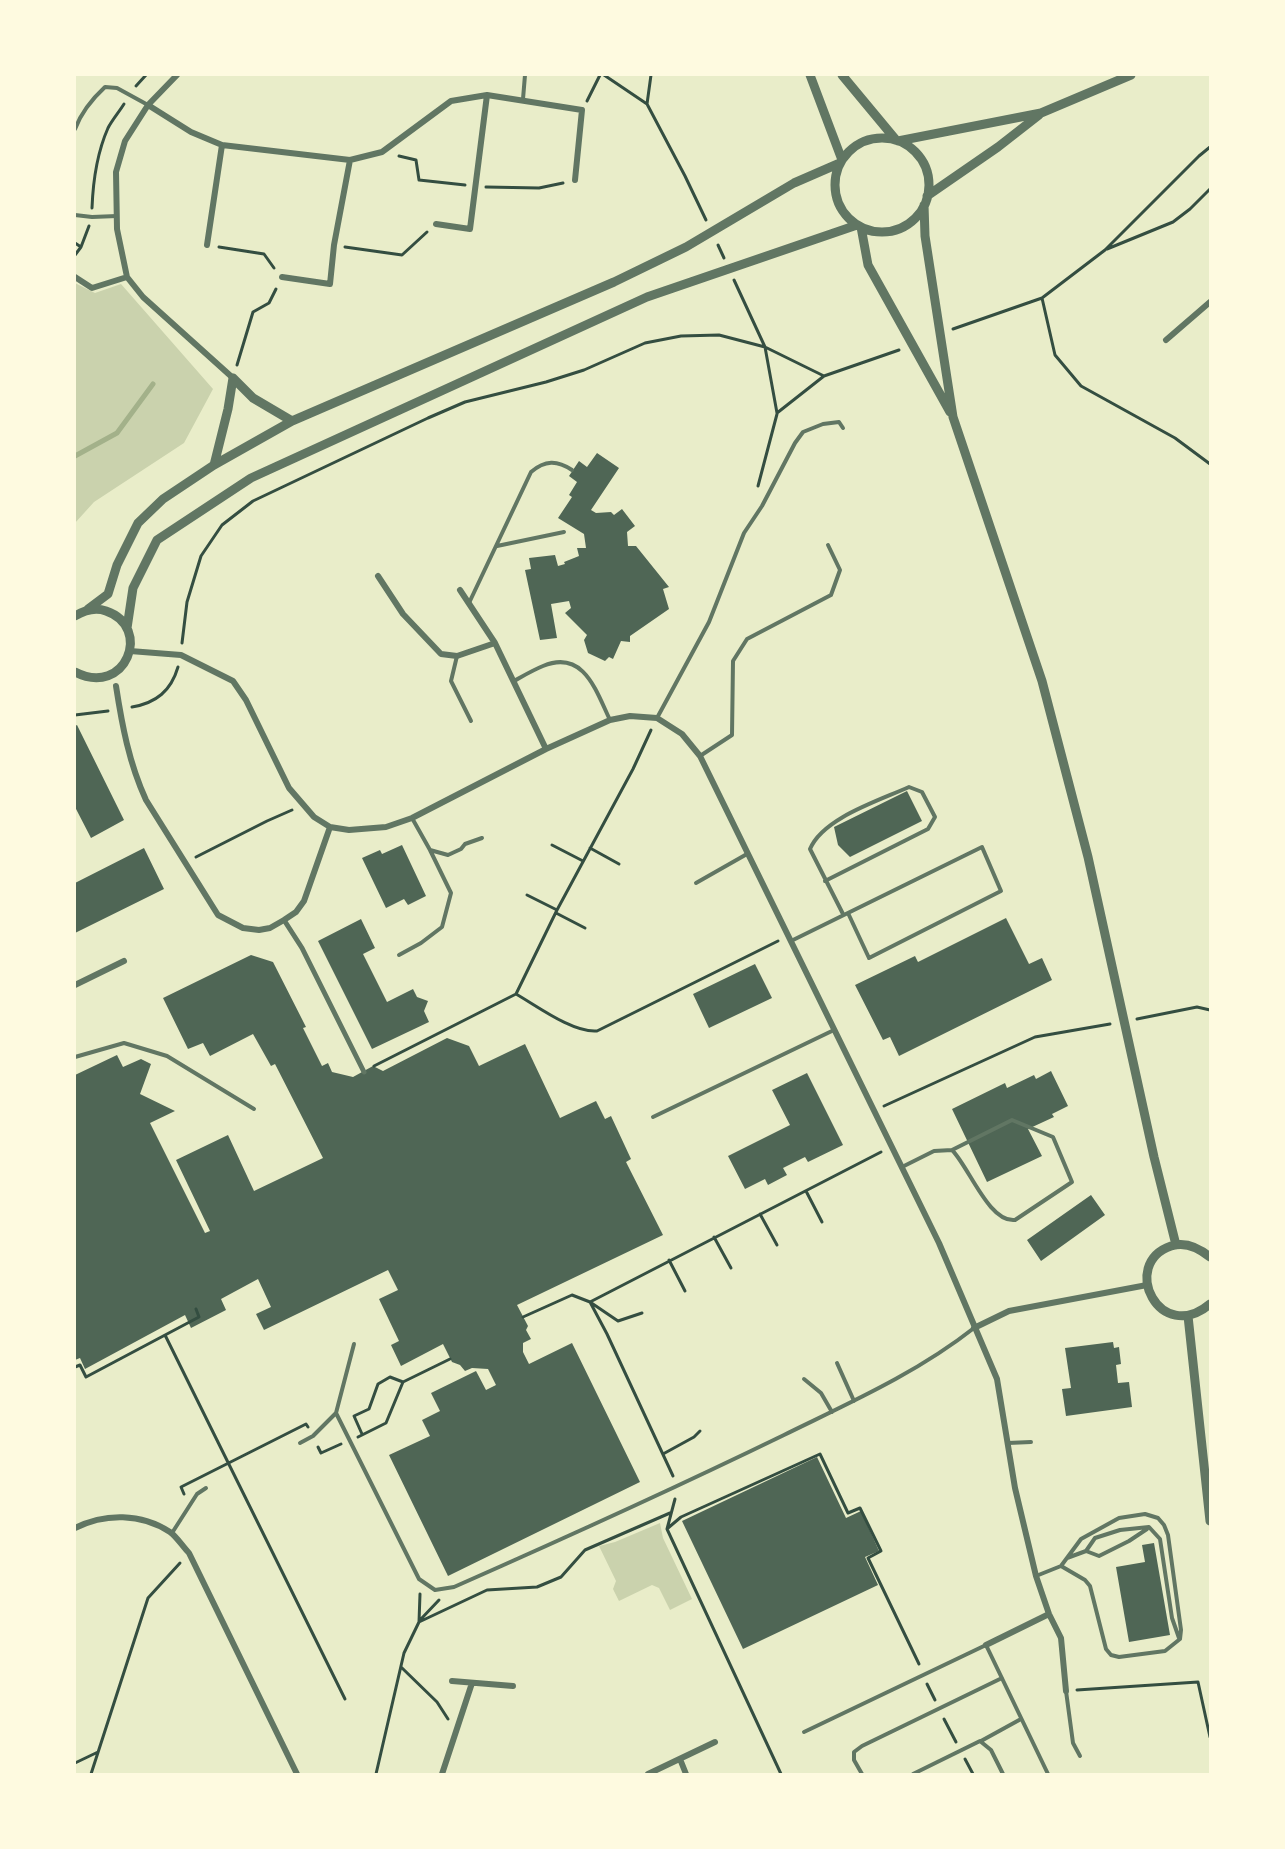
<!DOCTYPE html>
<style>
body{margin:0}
#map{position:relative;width:1285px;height:1849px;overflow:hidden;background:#e9edc9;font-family:"Archivo Narrow",sans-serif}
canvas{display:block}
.frame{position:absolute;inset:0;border:76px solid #fefae0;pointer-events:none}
</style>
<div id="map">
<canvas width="1285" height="1849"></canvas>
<div class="frame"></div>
</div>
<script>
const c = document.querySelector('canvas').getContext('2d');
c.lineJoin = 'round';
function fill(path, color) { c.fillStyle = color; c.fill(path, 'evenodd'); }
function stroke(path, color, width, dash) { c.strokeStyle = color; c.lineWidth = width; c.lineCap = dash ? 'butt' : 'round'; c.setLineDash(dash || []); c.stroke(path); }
const green = new Path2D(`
 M75,283L95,293L121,284L213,389L184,443L94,502L75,523Z
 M660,1523L663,1538L692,1599L670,1610L659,1588L652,1585L619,1601L613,1589L616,1581L599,1546L615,1542Z`);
const stream = new Path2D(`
 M75,456L117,433L153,384`);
const building = new Path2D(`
 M597,453L619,468L591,510L596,513L611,512L614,515L622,509L635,526L627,532L628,546H636L669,587L663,589L669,609L630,636V642L621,641L613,659L609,657L605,661L588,653L584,640L587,635L565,613L571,608L569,601L551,604L557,638L540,640L525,570L531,569L529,558L555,555L558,566L565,564L564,562L579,556L577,548H586L584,534L558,518L572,497L569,495L577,482L569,476L579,461L587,467Z
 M77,725L124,820L91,838L75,807V726Z
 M907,791L922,821L850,857L838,845L834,827Z
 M402,845L426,896L408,905L404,899L386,908L362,858L380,850L382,854Z
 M144,848L164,889L75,933V883Z
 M1006,918L1029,964L1042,958L1052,980L899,1056L890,1037L883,1040L855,985L915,956L918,962Z
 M361,919L375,948L363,954L387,1002L413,989L417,997L428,1001L424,1011L429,1022L372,1049L318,941Z
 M251,955L273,962L306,1027L303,1028L322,1066L328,1063L332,1072L353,1077L373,1066L383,1071L447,1038L469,1046L479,1066L525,1044L560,1118L596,1101L605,1119L611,1116L631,1159L626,1162L663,1235L517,1305L528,1326L526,1330L531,1339L523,1343V1352L529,1364L572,1343L640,1482L448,1576L389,1455L430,1436L422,1420L440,1411L431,1393L476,1371L486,1390L496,1385L488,1369L472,1368L465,1371L460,1365L452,1362L443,1344L401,1366L391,1345L399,1341L379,1299L398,1290L388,1270L264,1330L256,1314L271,1307L258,1279L221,1299L226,1310L191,1328L185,1315L85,1369L80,1358L75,1360V1075L117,1055L123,1067L141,1059L151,1064L140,1094L175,1111L150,1123L205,1233L210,1231L176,1160L228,1135L254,1191L323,1158L275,1064L271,1066L253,1034L210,1056L203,1043L188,1049L163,998Z
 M755,964L772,998L709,1028L693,994Z
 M1051,1071L1068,1106L1052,1114L1054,1117L1028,1129L1042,1156L987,1182L952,1109L1005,1083L1007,1088L1034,1075L1036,1079Z
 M807,1073L843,1145L808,1162L805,1157L783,1168L787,1175L768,1185L765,1179L745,1189L728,1156L790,1125L772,1090Z
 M1091,1195L1105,1215L1041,1261L1027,1240Z
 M1113,1342L1114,1348L1119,1347L1121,1364L1116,1365L1118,1383L1129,1382L1132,1407L1066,1416L1062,1389L1071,1388L1065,1348Z
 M817,1457L846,1518L861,1511L879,1551L865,1557L878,1585L743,1649L682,1521Z
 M1154,1543L1170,1635L1129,1642L1116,1567L1145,1562L1142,1545Z`);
const path = new Path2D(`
 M604,75L647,104L685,176L706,220
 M136,86L146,75
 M587,101L600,75
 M647,104L651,75
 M399,156L416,160L419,180L465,185
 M486,187L539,188L563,183
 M92,208C93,181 97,153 108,128C112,120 119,112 124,104
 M75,243L81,247L75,255
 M718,245L724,258
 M81,247L89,226
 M219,247L264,254L274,268
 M345,247L402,255L427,232
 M1107,249L1173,222L1190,209L1210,189
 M734,280L765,347L777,413L824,376L899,350
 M1042,298L1055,355L1081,386L1175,438L1210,464
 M953,329L1042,298L1105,250L1199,156L1210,147
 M237,365L253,312L269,303L276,289
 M758,486L777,414
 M182,643L187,602L201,556L222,525L253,501L428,418L465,402L546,382L584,370L645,343L681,336L719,335L765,347L824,376
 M132,707C156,703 171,691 178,667
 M75,715L108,711
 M552,845L583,861
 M590,848L619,864
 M196,857L267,821L292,810
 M527,895L557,910
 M556,913L585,928
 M516,994C537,1006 573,1033 597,1031L778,941
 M1137,1019L1197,1007L1210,1010
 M374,1066L516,994L557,910L633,769L651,730
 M884,1106L1035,1037L1110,1024
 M806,1191L822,1222
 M760,1214L777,1245
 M714,1237L731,1268
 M669,1260L685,1291
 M523,1317L572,1295L590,1302L618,1321L642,1313
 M165,1335L345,1699
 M75,1367L80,1365L86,1377L199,1317L196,1309
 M403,1382L450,1359
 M358,1437L386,1423L403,1382L390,1377L378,1384L369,1409L354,1416L362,1434
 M318,1447L321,1453L341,1444
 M663,1454L694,1437L700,1431
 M673,1476L607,1334L590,1302L881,1152
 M184,1494L181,1487L306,1424L308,1427
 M675,1499L667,1529L781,1774
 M668,1528L681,1517L820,1454L848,1513L860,1508L881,1551L868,1558L919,1664
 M421,1619L439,1600
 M419,1622L487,1590L537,1587L561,1577L585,1550L670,1513
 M401,1667L437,1702L448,1719
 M927,1684L935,1700
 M1077,1690L1198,1682L1210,1737
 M944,1719L956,1742
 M965,1759L973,1774
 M75,1763L98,1752
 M91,1774L148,1598L180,1563
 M376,1774L404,1653L419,1622L420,1594`);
const service = new Path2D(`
 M523,99L525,75
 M75,129C81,113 92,99 105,87L117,88L148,105
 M75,215L92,217L117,216
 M497,546L564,532
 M469,603L531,472C545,460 557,460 572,470
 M457,656L451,681L471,721
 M514,681C523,676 533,670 543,666C584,649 596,691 610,720
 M657,718L709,622L744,533L762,506L795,443L803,432L823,424L839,422L843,428
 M700,756L732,735L733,661L747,639L831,595L840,570L828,545
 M412,818L430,850L448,855L461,849L465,844L482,838
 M825,881L928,829L935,817L922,792L909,787C878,801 823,818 810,849L843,914
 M696,883L747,854
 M791,941L982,847L1001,891L869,958L848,913
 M399,955L421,943L442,927L451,893L430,850
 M75,1057L124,1043L167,1056L254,1109
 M653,1117L834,1030
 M902,1167L934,1151L952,1150L1012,1120L1053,1137L1072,1182L1015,1220C989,1223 969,1167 952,1150
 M354,1344L336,1413L419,1579L435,1590L454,1587C565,1538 675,1488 784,1435C849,1403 917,1373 974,1328
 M837,1363L854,1401
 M804,1379L821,1393L832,1412
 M300,1443L313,1436L336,1413
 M1008,1443L1031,1442
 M172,1533L197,1494L206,1488
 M1086,1551L1099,1556L1129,1541L1147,1529
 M1067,1558L1086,1551L1095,1538L1120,1530L1149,1527L1160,1539L1172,1618L1179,1638
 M1036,1576L1061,1566L1081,1539L1119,1518L1145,1514L1158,1518L1164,1525L1168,1535L1181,1630L1180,1639L1165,1651L1119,1657L1111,1655L1106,1649L1090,1586L1085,1580L1061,1566
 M1066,1691L1073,1743L1080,1756
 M804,1732L986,1645L1048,1774
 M981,1741L1021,1719
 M862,1774L854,1760V1752L862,1746L1002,1678
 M913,1774L980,1741L991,1750L1003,1774`);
const pedestrian = new Path2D(`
 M284,920L302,948L364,1072`);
const minor = new Path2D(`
 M177,75L148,105L125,141L116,172L117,229L127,277L143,297L233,378
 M148,105L191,132L222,145L350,160L382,152L451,101L487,95L582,110L575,180
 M436,224L470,229L487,95
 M207,245L222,145
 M75,277L92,288L127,277
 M282,277L330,284L334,245L350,160
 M1166,340L1210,302
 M378,576L403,614L441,654L457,656L495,643
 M460,590L495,643L546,749
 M130,651L181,655L233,681L246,700L289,788L314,817L330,827L349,830L386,827L412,818L546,749L610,720L630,716L657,718L682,734L700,756L939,1243L997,1379L1015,1488L1036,1576L1049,1614L1061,1638L1066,1691
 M116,686C122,725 129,763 146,800L218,915L243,928L259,930L270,928L284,920L296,912L304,901L330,827
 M75,985L124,961
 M974,1328L1009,1311L1147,1285
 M75,1528C105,1513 141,1513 170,1532C177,1537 183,1547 189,1553L297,1774
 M986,1645L1049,1614
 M452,1681L513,1686
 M680,1759L686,1774
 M442,1774L472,1683
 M648,1774L715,1742`);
const tertiary = new Path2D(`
 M810,75L842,160
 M842,75L896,140
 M835 185a47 47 0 1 1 94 0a47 47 0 1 1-94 0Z
 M898,141L1041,113L1131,75
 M927,196L998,147L1039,115
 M924,205L925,236L953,417L1042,681L1088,857L1154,1157L1176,1245
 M861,227L868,265L950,412
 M233,378L253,398L292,421
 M214,465L228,409L233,378
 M88,609L108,594L117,565L138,523L163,499L214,465L292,421L614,282L686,247L794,183L840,163
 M75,616C85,610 95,607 106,611C153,627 126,698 75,672
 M127,628L133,588L157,540L251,478L647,297L857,225
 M1210,1257C1199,1248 1186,1241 1171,1246C1119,1264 1160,1346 1210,1304
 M1188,1316L1210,1521`);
fill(green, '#cad2ad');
stroke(stream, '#a3b18a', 5);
fill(building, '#4f6655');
stroke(path, '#344e41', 3);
stroke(service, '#617663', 4);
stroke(pedestrian, '#617663', 5);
stroke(minor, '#617663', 6);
stroke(tertiary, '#617663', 9);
</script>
